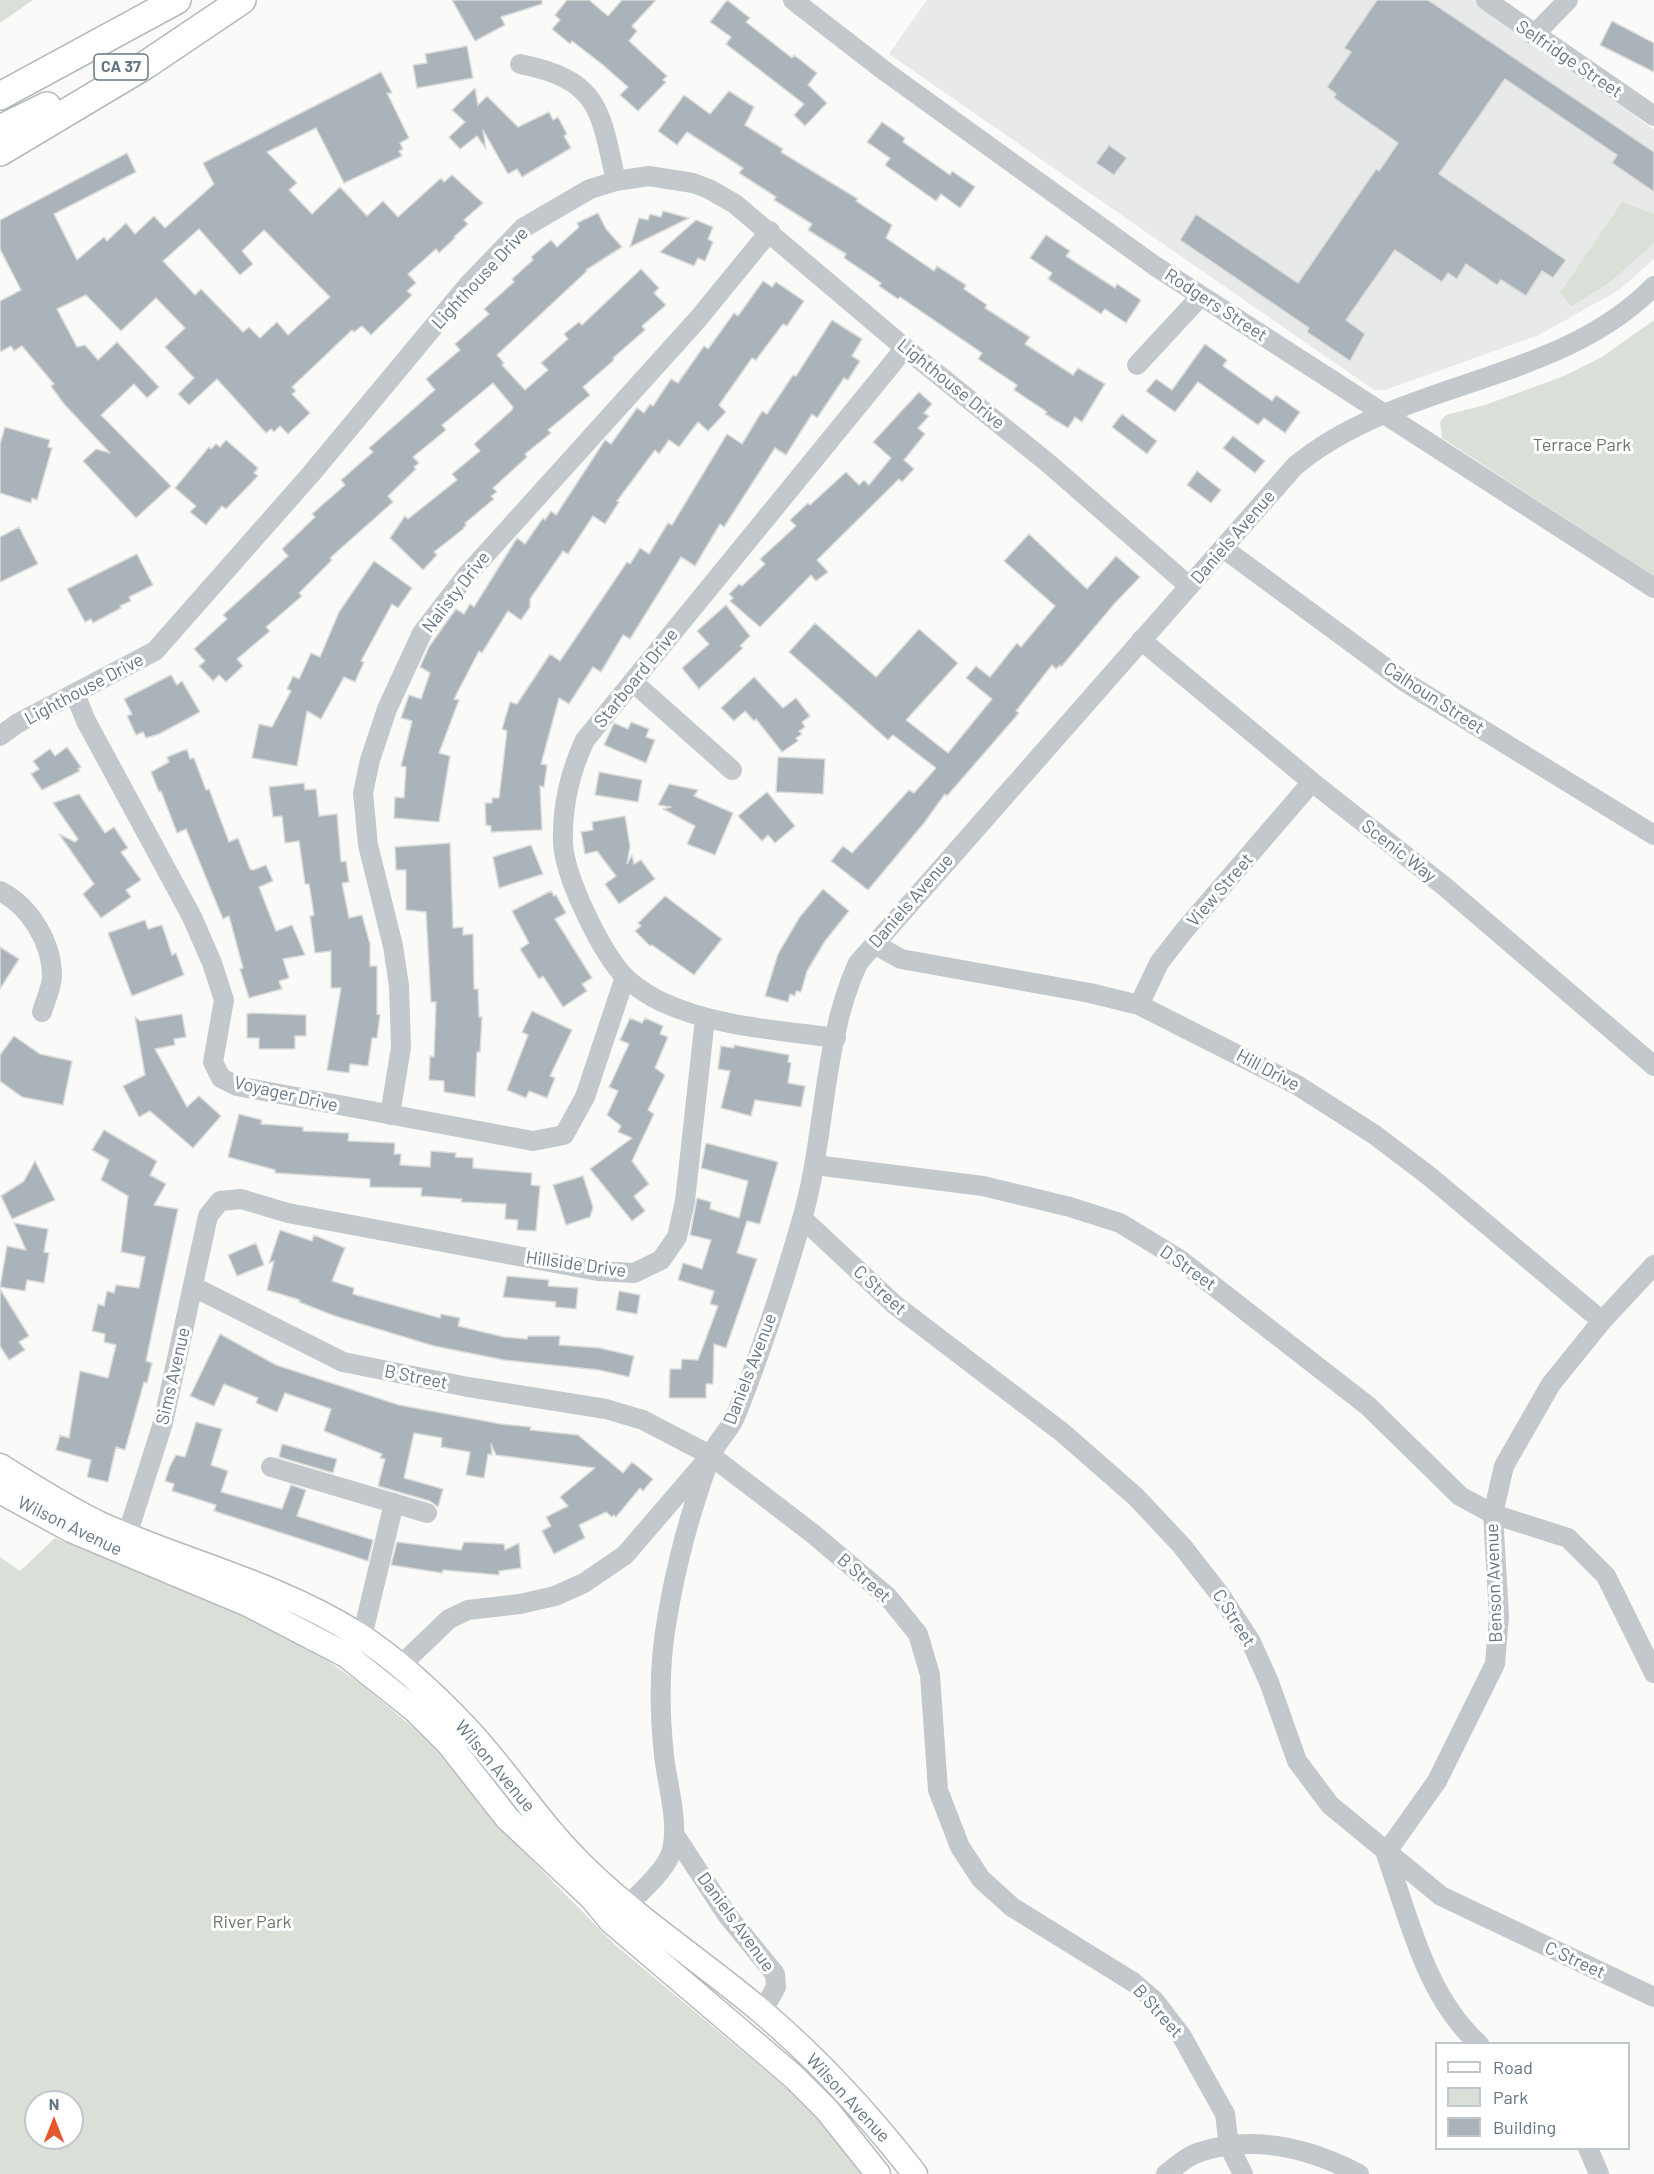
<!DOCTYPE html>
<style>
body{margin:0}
#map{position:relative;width:1654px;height:2174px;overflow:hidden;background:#fafaf8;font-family:Barlow,sans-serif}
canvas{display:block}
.legend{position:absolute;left:1435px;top:2042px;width:195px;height:108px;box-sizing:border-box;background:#fff;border:2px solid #c1c8cd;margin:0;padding:8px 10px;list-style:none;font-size:18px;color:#657683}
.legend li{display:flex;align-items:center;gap:12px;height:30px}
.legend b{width:30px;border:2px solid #c1c8cd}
.north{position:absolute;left:24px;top:2090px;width:60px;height:60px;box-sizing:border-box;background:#fff;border:2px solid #c1c8cd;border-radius:50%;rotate:0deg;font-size:16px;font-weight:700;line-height:24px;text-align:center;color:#657683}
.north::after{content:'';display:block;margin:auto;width:21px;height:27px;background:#e4572e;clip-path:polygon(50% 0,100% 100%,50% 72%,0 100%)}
</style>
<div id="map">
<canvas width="1654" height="2174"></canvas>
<ul class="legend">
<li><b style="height:8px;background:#fff"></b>Road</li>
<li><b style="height:16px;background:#dadfd7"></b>Park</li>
<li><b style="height:16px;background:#aab3b9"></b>Building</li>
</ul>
<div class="north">N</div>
</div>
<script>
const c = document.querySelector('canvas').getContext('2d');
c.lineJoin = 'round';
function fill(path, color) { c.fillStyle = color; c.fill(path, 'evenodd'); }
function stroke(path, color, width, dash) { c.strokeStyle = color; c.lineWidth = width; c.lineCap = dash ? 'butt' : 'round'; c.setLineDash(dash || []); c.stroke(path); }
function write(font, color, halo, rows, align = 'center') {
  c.font = font + ' Barlow,sans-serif'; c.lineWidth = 6; c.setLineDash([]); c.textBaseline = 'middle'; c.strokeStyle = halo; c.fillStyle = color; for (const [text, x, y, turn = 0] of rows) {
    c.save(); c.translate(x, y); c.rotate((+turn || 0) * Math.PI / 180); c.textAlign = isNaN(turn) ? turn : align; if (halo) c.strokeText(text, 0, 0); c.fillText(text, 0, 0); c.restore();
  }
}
const built = new Path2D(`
 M927,0H1476L1654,130V259L1619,290L1539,335L1385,390H1374L889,54Z`);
const green = new Path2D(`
 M0,0H33L0,23Z
 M1622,202L1654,214V243L1610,282L1572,306L1560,293Z
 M1654,320V576L1442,438L1440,422L1446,415L1485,405L1564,376L1602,357Z
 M55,1538L295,1638L361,1684L440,1750L515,1843L614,1944L804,2103L865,2174H0V1557L20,1571ZM36,2102H72V2138H36Z`);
const building = new Path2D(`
 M452,0H542V4L501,17L505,25L475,41Z
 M567,0H589L608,16L622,0H656L632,26L637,31L629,41L667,76L663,80L666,82L638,111L620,95L628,87L603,65L572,41L570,44L552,29L560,20L555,15Z
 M727,0L750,18L746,22L792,58L794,55L817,73L808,85L827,103L805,126L794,115L804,104L726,44L731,37L710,22Z
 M1377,0H1428L1654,152V192L1612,163L1617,155L1505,79L1439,174L1566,260L1553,278L1542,271L1526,296L1501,280L1497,285L1466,264L1457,279L1448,273L1442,282L1395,250L1346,320L1365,334L1350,361L1307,332L1309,328L1180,240L1196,214L1298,283L1376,169L1379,171L1398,143L1334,98L1336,94L1327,87L1351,52L1344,48Z
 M1612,21L1654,43V72L1600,45Z
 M467,46L473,78L417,88L413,65L427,63L425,54Z
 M381,72L392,93H387L409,138L400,143L403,149L399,151L402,156L344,183L316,128L267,152L297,183L289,190L312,214L340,187L367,216L383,201L398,217L441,178L444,182L452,175L483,203L464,220L468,224L454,237L455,238L439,253L436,249L408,274L416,283L407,291L412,295L371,335L362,326L354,332L352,330L292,387L296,391L292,394L310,413L288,434L280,426L274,432L271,429L266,433L217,379L189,405L178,394L194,378L165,347L185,328L156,298L121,331L86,295L57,309L77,347L85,345L98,360L117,342L159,387L147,398L134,384L101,415L171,486L136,518L83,461L96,449L110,453L64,404L51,386L54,384L22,346L14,351L11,346L0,352V301L21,290L0,249V220L127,153L136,172L54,214L77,260L104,237L107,241L126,223L135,234L154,216L165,228L214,184L203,163ZM199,229L240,275L253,264L242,251L264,230L330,297L288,335L277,322L260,338L249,327L243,332L201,289L195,295L163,261Z
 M475,88L478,105L487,96L518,127L549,112L553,120L558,117L567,134L564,136L571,148L522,177L517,169L508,174L483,130L486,149L477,136L460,149L449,137L465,122L452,110Z
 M729,91L754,107L745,125L783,149L781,152L858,199L856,201L892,225L886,238L934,271L937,266L966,285L964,289L987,305L985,308L1030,337L1025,344L1073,375L1078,368L1105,384L1082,422L1075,417L1068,428L1045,414L1047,412L1014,390L1017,385L978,359L982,353L900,297L898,299L879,286L881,283L844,258L846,254L808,230L812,224L774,200L776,197L739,173L743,168L687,132L677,145L658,131L684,95L710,114Z
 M882,122L905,138L903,142L950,175L952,171L975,187L960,208L941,194L936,201L885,165L890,158L867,142Z
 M1109,145L1127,158L1114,175L1096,163Z
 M663,211L689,218L630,247L639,218L648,220L650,214L661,217Z
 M598,213L606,229L622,247L586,270L587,271L497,355L504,363L502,365L525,390L548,370L541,363L568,339L564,334L579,322L582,325L641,269L659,288L654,293L666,305L642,326L645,330L613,358L614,360L583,387L590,395L548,430L551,433L525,454L527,457L493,488L497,492L491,496L494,499L465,523L466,525L462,530L434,552L437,555L423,570L390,538L405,516L408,519L457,480L452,474L480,451L474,444L512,410L513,407L493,383L442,425L446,430L413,457L419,463L414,467L416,469L388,496L393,502L330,558L332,560L299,593L302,596L266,627L270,631L237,659L243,666L226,682L219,675L213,681L199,666L205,661L194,649L227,619L223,615L288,556L282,549L315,517L312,514L345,485L341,480L373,452L369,448L435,390L426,379L460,350L455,344L489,314L484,309L514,282L512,279L533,260L531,257L551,240L557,247L579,227L577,223Z
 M696,220L713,227L708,239L713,242L705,261L698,258L694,266L660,252Z
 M1046,235L1070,251L1066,256L1115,288L1117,284L1141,300L1126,323L1105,309L1101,314L1048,279L1052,273L1030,258Z
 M763,281L772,287L776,282L804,301L787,326L783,324L756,360L752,358L719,405L726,412L708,431L698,422L679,447L669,440L659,454L655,450L617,501L619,502L605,524L593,516L568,554L563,551L530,599V607L521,620L508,611L482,653L479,651L454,699L459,700L439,753L450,756L439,822L394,818L395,797L404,798L406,767L401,766L412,721L401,718L409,695L421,699L430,673L420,667L429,647L450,617L456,609L464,614L470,604L474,607L517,538L525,544L543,518L545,520L551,511L556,515L605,440L611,444L637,408L644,413L650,404L653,406L671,379L678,383L704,346L708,349L734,313L738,316Z
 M832,320L862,339L852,356L860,361L848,380L844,378L817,418L812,414L786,455L775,448L724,527L720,524L695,566L681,557L630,639L623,635L601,672L593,667L569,704L559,698L541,764L547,765L544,787L540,786L542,830L491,832V826L486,825L485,803H492V798H499L507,731L502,729L510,702L517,704L550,654L560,661L627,562L630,564L640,548L649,554L668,523L672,525L727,434L742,444L762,411L767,414L793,375L796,376Z
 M1205,344L1227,360L1223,366L1272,401L1276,395L1300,412L1285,433L1264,418L1258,425L1198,382L1175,412L1146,391L1156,379L1172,390Z
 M919,392L932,404L924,413L929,416L918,428L925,434L904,460L914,469L902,482L899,479L817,560L828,572L816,581L811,575L760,627L730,601L733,598L729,594L739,584L742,586L765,564L760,559L796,526L790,520L808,503L810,505L846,472L859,485L864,480L869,485L891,458L873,442Z
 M1122,414L1157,441L1147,454L1112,427Z
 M5,427L50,440L48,447L52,448L37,500L32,498L31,503L0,493V444Z
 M1233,436L1265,461L1255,473L1223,448Z
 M226,440L258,468L254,473L258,476L226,509L222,506L206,525L190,512L196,506L175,488L209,447L211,449L216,444L220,447Z
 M1197,471L1221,490L1211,503L1187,485Z
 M19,527L38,564L0,582V537Z
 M1029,534L1087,589L1116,556L1140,577L1115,603L1061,667L1060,665L1056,669L1052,665L1016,711L1019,713L947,796L945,794L924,823L868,890L831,861L843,846L852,853L909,790L914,793L936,768L893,735L888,740L789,652L815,623L876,677L919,629L958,663L906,720L948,753L992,699L966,678L976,666L990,677L1017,643L1021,647L1055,606L1004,561Z
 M137,554L153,585L129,597L131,601L120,606L121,608L93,623L91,619L85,622L67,589Z
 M374,561L412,588L398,608L392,604L361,661L364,662L355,682L344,677L321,719L307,711L297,766L252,758L259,724L272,727L291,691L287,689L293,676L299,679L311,653L320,657L339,612Z
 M726,605L750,636L740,646L743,648L699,689L682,668L709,644L697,631Z
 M171,675L177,685L182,681L200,712L159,734L146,738L143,732L136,735L127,716L132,714L124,699Z
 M754,677L783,708L796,698L810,716L802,722L805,727L799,731L802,734L796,738L798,741L782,752L756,719L754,721L745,711L734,721L721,708Z
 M631,722L649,729L646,737L655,740L646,763L604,745L614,723L628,729Z
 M67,747L81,767L78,769L80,771L42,790L31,774L39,769L33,761L50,749L55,756Z
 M187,749L190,759L194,758L206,790L209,789L229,842L238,838L250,869L253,870L266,865L273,881L259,887L276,931L292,925L305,955L283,959L289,978L279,981L282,989L249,998L240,969L243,968L229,916L223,919L186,829L177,833L161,791L159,792L151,772L169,762L167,757Z
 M778,757L825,759L823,794L776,792Z
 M599,772L642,780L638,802L595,795Z
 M304,783L305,790L316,789L319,816L337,814L341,862L346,861L349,882L342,883L349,918L362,915L370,944V966H377V1014L380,1015L377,1038H372L368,1066L350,1064L349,1073L327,1070L341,988H331V951L315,953L310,916L314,915L309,884H305L299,841L285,843L282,816L273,817L269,787Z
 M669,784L698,790L694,796L733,813L715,855L687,844L695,826L663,809L671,807L658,805Z
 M767,792L795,826L775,843L768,835L762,841L738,816Z
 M79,794L105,833L114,827L128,848L121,852L141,880L126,890L131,897L101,918L83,894L94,884L59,834L75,842L78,839L53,803Z
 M625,816L630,846L627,864L632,855L634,864L641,860L655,879L619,904L605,884L616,876L597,851L585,854L581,832L593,830L592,822Z
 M450,843L453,928L463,927V935L473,934L474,989H478L479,1017H482L480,1052H477L475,1097L444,1092V1081L429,1080L430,1056L434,1057L436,1002H431L426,912L406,910V870H396L395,847Z
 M531,845L543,874L499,888L493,857Z
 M823,889L849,911L825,941L807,971L801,992L796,991L795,996L790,994L788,1002L765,996L778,954L799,918Z
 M551,891L554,896L556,895L566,913L555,919L592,978L582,984L587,991L563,1007L543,976L539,979L520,949L529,943L512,911Z
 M665,896L722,939L694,975L652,945L650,946L635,931L641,926L638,923Z
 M145,920L148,929L162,925L172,955L176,953L184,975L132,996L108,933Z
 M0,947L19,959L0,989Z
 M532,1011L572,1030L550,1076L555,1078L547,1098L529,1091L526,1098L507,1090L528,1035L522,1032Z
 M253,1013L306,1015V1036H295V1049H259V1038H247V1014Z
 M182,1014L186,1037L174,1039L175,1045L155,1049L187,1107L199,1096L221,1116L193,1148L150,1111L139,1117L123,1086L145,1075L135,1017L140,1021Z
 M630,1018L642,1023L645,1018L663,1026L660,1034L668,1037L655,1068L665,1075L648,1110L654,1114L632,1161L649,1184L634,1196L645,1211L632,1221L590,1169L632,1138L618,1132L621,1126L607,1115L618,1091L609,1087L629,1044L620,1040Z
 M14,1036L40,1054L72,1061L63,1105L22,1097L0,1081V1055Z
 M734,1045L789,1055L788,1062L791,1063L788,1083L805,1086L801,1107L755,1100L751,1116L721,1108L730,1071L718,1069L721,1046L734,1048Z
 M239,1114L262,1120L261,1124L303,1127V1131L349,1133L348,1141L395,1143L394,1154H401L400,1165L430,1167L431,1151L456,1153L455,1157L473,1158V1168L532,1173L531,1185L540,1186L536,1231L517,1230L518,1220L505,1219L506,1204L461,1202L462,1199L421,1196L422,1188L370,1187V1179L275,1173V1170L228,1157Z
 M104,1130L157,1161L150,1175L166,1184L154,1205L178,1209L146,1361L152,1363L147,1383L144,1382L125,1450L116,1447L108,1482L87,1477L91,1460L56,1450L60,1435L69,1438L80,1371L108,1378L116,1345L104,1342L105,1334L92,1331L98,1304L104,1306L107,1291L114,1293L116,1285L139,1288L145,1257L121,1252L128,1196L101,1180L109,1160L92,1150Z
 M706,1143L778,1162L760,1224L747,1221L737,1253L757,1259L726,1348L714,1344L713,1384H706V1398H669L670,1369H681L682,1359L698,1360L718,1306L710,1304L714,1291L678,1280L683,1263L702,1269L711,1240L690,1235L697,1198L711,1202L710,1209L739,1218L748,1181L701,1168Z
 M35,1161L55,1200L12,1219L1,1196L24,1181Z
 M583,1176L593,1207L590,1217L566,1225L553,1185Z
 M14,1223L48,1229L44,1252L49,1253L44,1283L27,1280L25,1291L0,1287L7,1246L26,1250Z
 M280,1230L312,1241L314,1235L345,1248L332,1281L354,1288L353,1294L440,1318L441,1314L460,1318L458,1326L504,1337L527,1339L528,1336H560L559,1345L600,1348L634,1356L629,1377L599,1370L504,1360L434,1346L335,1316L299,1302L300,1300L267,1290L274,1261L269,1263Z
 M256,1243L264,1265L237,1276L228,1255Z
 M507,1276L549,1280L548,1286L578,1288L576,1309L555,1307L556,1302L503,1297Z
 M0,1289L29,1336L19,1342L25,1350L9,1360L0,1346Z
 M619,1291L640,1295L637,1314L616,1310Z
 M220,1334L276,1365L399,1405L501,1424L531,1427L530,1430L578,1435L623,1473L632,1462L653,1479L643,1491L640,1488L616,1517L614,1515L612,1517L606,1512L579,1525L585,1538L554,1554L542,1531L551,1526L546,1517L568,1506L560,1497L595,1468L496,1455L491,1444L492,1455L488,1454L484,1478L466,1475L470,1452L441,1447L442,1438L414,1433L404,1478L443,1489L438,1507L430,1501L378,1486L385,1459L380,1458L382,1454L324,1431L331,1409L285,1393L277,1412L256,1403L258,1398L224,1384L214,1406L190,1396Z
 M196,1422L222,1429L211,1465L228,1471L221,1492L282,1509L291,1485L306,1490L297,1516L373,1540L368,1561L214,1511L216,1505L172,1491L174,1484L165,1481L170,1466L176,1455L185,1457Z
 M282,1444L337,1459L333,1473L279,1457Z
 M397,1542L461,1550L464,1542L504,1544L505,1550L519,1543L521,1568L499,1571V1575L443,1570L442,1573L391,1565Z`);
const minor = new Path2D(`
 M793,0L886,72L1155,266L1654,588
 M1486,0L1654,116
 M1534,35L1568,0
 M520,64C600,80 600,110 616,181
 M1137,365L1201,296
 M1223,548L1405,682L1654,835
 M1141,640L1312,782L1444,886L1654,1066
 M633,682L732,770
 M75,694L86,721L192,917L212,963L224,1000L213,1062L221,1078L237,1086L533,1141L564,1135L585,1097L625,977
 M0,736L18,723L155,651L311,474L469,284L523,228L590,189L616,181L649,176L693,183L709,189L735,204L905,348L1048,463L1189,586
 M0,891C30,906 52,943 52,976C52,987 45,1001 42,1012
 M874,944L901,959L1090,993L1139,1005L1297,1085L1375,1135L1429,1176L1602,1321
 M1139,1005L1159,963L1183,932L1312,782
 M836,1038C778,1030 716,1027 662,1002C651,997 634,986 625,977C601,952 564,876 563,842C562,806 570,772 585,740L905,348
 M390,1115L401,1047L399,986L393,946L368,845L363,793L370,760L387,709L422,633L466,576L698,319L770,231
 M815,1165L983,1186L1070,1207L1120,1223L1179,1259L1368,1406L1460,1496L1493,1514L1568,1538L1606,1576L1654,1673
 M803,1219L895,1305L1063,1433L1136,1497L1182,1546L1221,1596L1251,1642L1269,1682L1297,1761L1330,1805L1441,1896L1654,1997
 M194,1287L343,1362L468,1387L606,1409L643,1420L710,1455L812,1533L888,1597L918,1634L930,1675L938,1790L960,1847L981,1879L1012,1907L1133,1982L1154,2000L1181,2035L1225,2114L1229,2146L1243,2174
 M271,1467L427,1513
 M123,1548L163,1423L208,1216L220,1201L241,1199L288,1213L598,1271L634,1273L661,1260L677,1237L685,1201L705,1018
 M362,1637L394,1503
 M401,1665L449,1619L468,1610L520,1604L555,1596L584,1583L625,1555L705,1462
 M674,1834L727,1915L775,1974L776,1987L762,2012
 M1386,1853L1437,1781L1495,1664L1499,1617L1493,1514L1504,1466L1551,1384L1602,1321L1654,1265
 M1386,1854C1409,1918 1426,1997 1479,2044
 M617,1915C633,1899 667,1871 672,1850C679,1821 667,1784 664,1755C659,1709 659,1664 667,1619C676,1565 691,1509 710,1458C715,1442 730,1431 736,1415C761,1352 783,1285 802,1219C826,1137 822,1041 858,963L1295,466C1399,379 1557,385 1654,286
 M1588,2148L1599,2174
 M1166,2174C1175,2167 1186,2157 1197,2153C1252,2134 1309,2148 1359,2174`);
const major = new Path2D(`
 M0,1466C34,1487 66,1508 102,1525C187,1563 278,1584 357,1634C398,1660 435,1695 468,1730C510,1775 542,1828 587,1870C641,1922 704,1963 761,2011C819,2060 869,2115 915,2174
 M0,1491L71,1530L250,1605L346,1655L415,1710L449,1744L507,1818L592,1898L611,1921L794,2077L827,2110L878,2174`);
const highway = new Path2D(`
 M0,96L177,0
 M0,129L47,106
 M0,152L144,66L242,0`);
const shields = [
 [121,67,54]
];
const shieldNames = [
 ["CA 37",121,67]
];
const streetNames = [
 ["Selfridge Street",1569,59,34],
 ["Lighthouse Drive",480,278,-47],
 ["Rodgers Street",1216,305,33],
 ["Lighthouse Drive",951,384,39],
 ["Daniels Avenue",1233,537,-49],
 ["Nalisty Drive",456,592,-52],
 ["Starboard Drive",636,678,-51],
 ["Lighthouse Drive",84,689,-28],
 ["Calhoun Street",1434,698,33],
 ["Scenic Way",1399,851,38],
 ["View Street",1220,890,-49],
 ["Daniels Avenue",911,901,-49],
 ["Hill Drive",1268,1070,28],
 ["Voyager Drive",286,1094,13],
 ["Hillside Drive",576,1264,8],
 ["D Street",1188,1268,35],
 ["C Street",880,1290,42],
 ["Daniels Avenue",750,1369,-69],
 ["Sims Avenue",173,1376,-77],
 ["B Street",416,1377,11],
 ["Wilson Avenue",70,1526,26],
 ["B Street",864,1578,41],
 ["Benson Avenue",1494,1583,-92],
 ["C Street",1234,1618,58],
 ["Wilson Avenue",495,1766,50],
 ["Daniels Avenue",736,1922,54],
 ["C Street",1575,1960,25],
 ["B Street",1158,2011,48],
 ["Wilson Avenue",848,2098,47]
];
const parkNames = [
 ["Terrace Park",1582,445],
 ["River Park",252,1922]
];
fill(built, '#e8e9e9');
fill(green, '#dadfd7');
fill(building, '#aab3b9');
stroke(building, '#dcdcda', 1.5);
stroke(major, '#b5babe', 27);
stroke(highway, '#b4b9bd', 30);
stroke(minor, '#c3c8cc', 20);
stroke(major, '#fff', 24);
stroke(highway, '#fff', 27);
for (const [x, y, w] of shields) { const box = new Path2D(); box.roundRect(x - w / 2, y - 13, w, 26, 4.5); c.fillStyle = '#fff'; c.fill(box); stroke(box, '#657683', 1.5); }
write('bold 16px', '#657683', null, shieldNames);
write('18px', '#657683', '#fff', streetNames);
write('18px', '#687a64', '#fff', parkNames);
</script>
